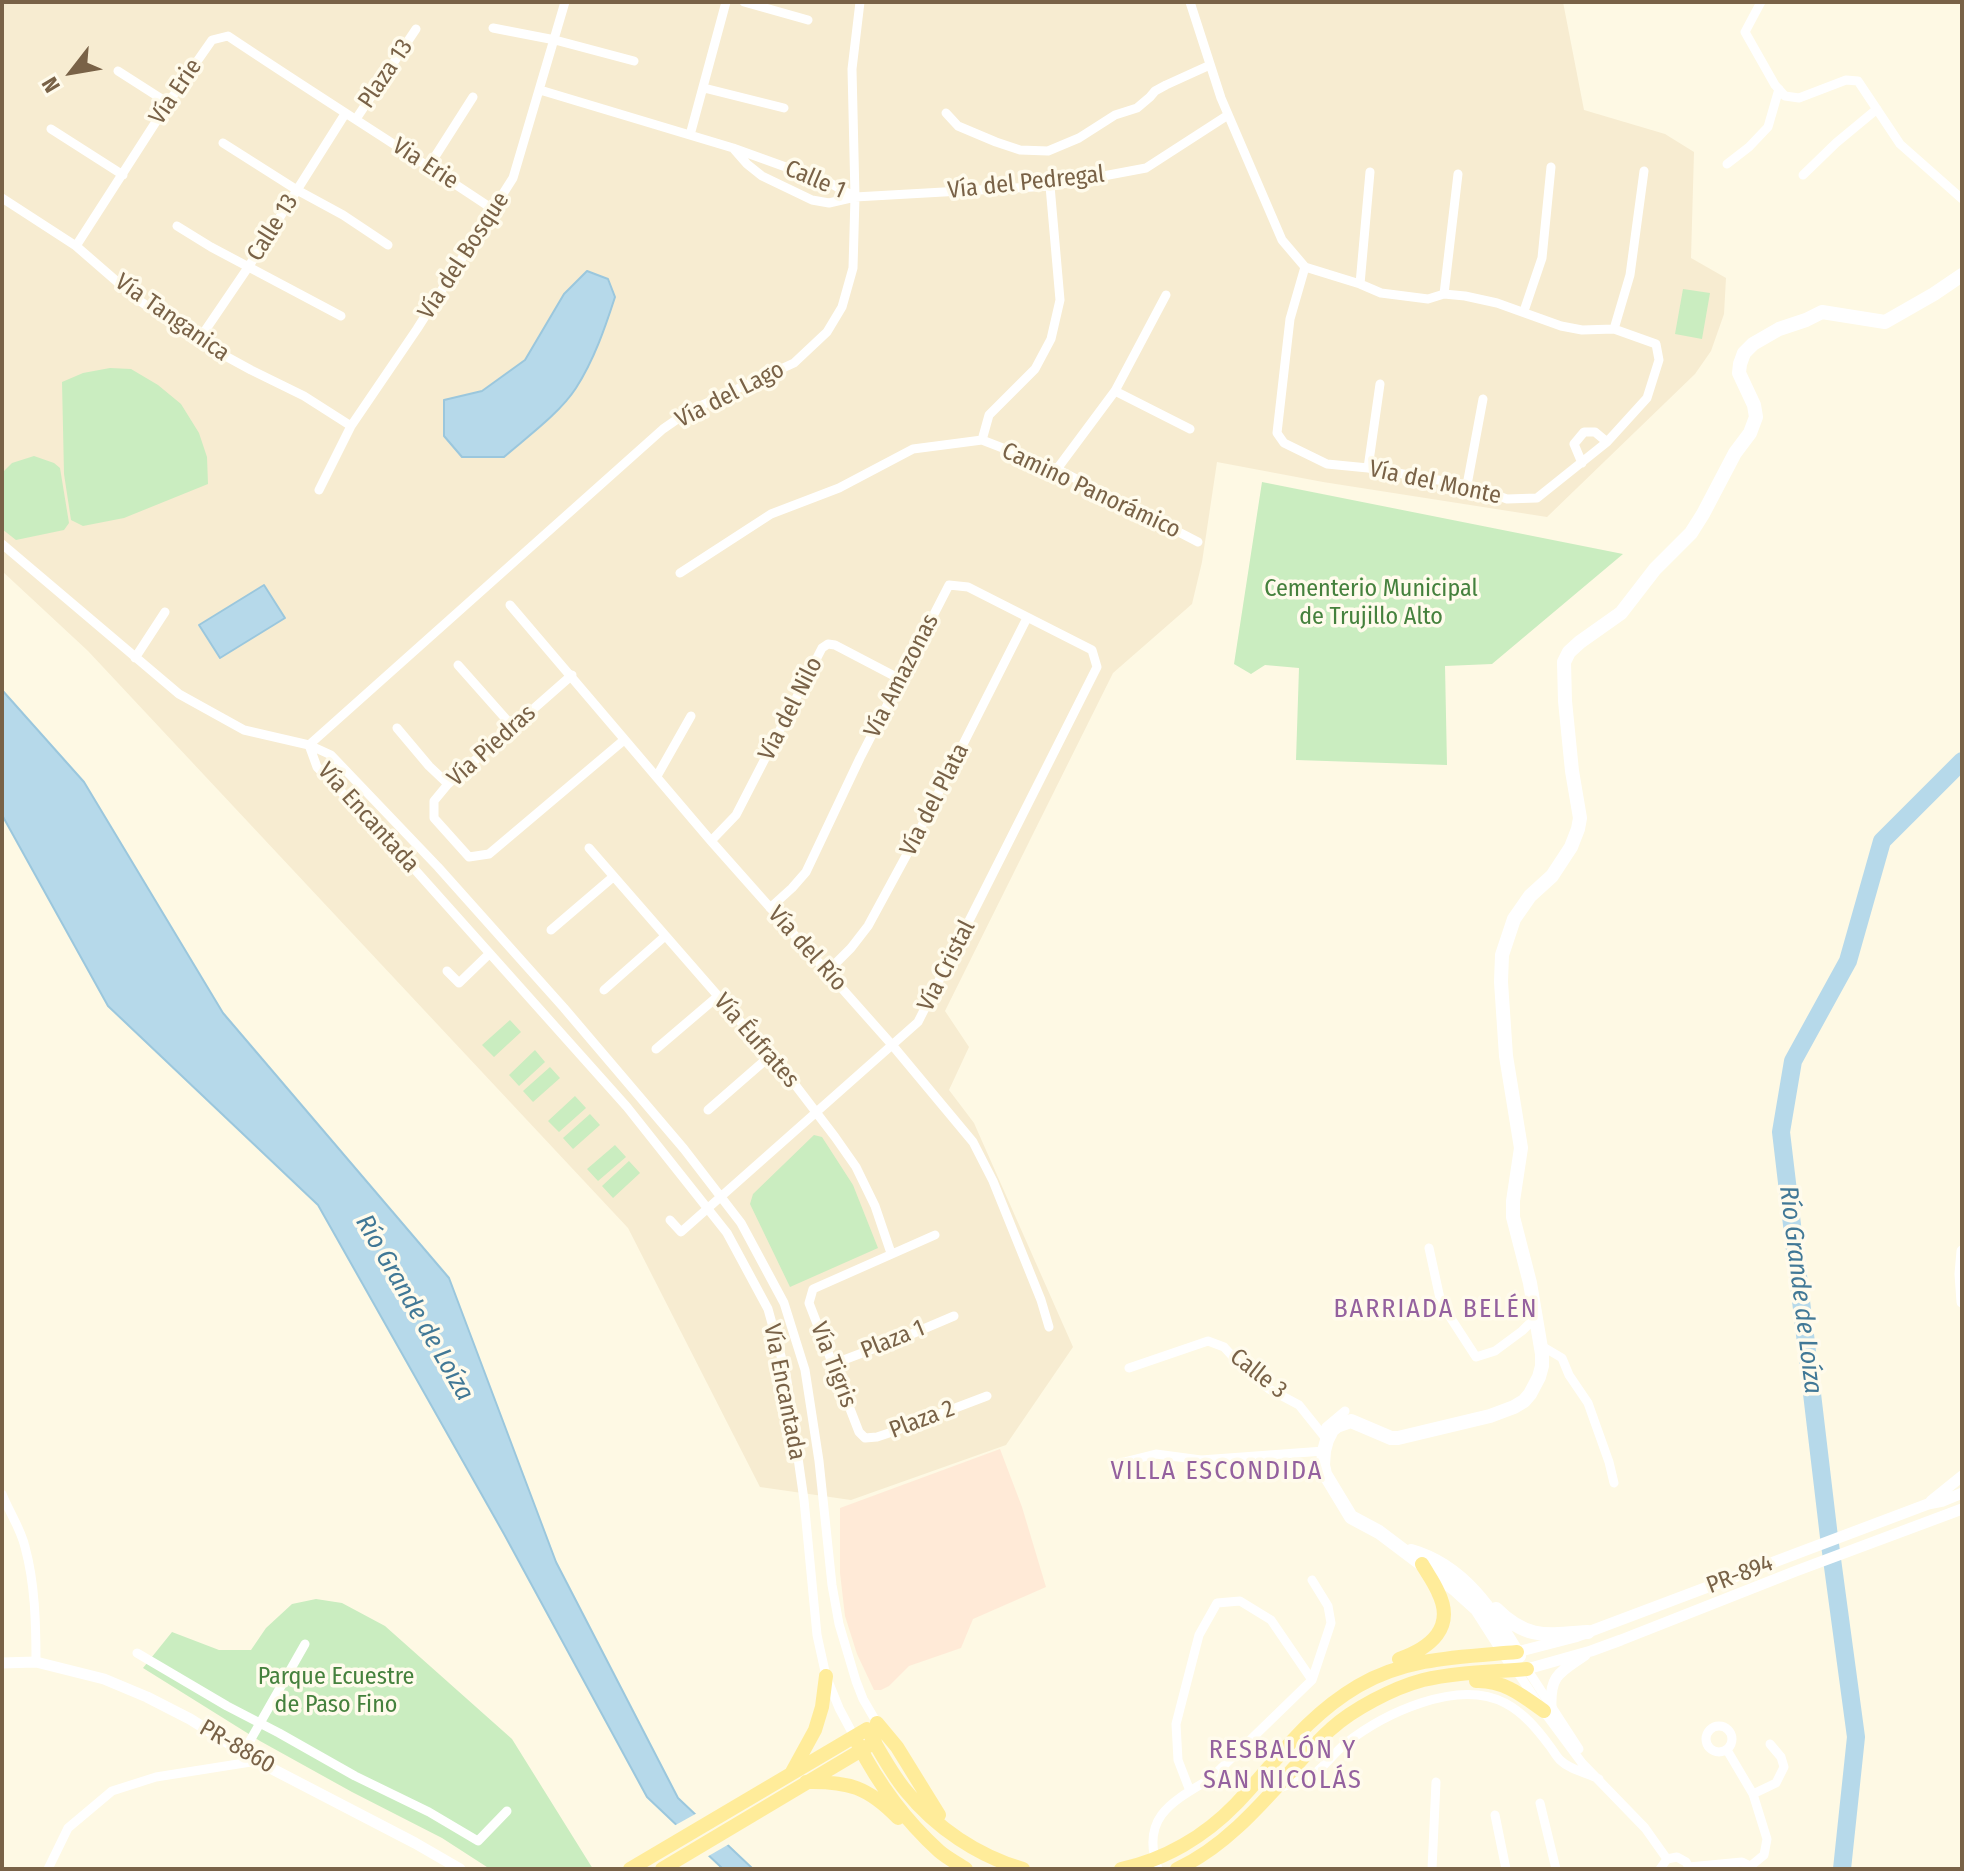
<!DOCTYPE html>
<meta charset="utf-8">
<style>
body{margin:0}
#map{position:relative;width:1964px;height:1871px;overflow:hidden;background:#fef9e4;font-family:"Fira Sans Condensed",sans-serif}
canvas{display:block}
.frame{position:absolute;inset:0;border:4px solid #796247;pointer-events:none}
.north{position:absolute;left:32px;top:32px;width:80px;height:80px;-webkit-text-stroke:6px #fffbec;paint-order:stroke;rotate:239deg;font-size:22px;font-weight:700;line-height:32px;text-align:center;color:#796247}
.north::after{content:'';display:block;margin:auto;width:28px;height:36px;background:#796247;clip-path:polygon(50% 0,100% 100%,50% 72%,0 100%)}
</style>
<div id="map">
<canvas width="1964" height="1871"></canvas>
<div class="frame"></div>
<div class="north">N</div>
</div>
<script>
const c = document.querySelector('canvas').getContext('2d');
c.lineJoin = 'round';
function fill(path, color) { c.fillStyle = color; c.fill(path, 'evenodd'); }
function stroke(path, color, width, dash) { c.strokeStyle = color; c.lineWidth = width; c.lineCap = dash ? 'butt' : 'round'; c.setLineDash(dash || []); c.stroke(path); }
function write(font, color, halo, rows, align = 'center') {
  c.font = font + ' "Fira Sans Condensed",sans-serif'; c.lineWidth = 7; c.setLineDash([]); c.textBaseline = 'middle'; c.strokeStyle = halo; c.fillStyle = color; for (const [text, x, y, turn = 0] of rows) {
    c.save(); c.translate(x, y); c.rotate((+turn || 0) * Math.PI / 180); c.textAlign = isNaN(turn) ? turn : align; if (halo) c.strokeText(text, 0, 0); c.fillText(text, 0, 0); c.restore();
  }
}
const residential = new Path2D(`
 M2,2H1563L1584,110L1665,134L1694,152L1691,258L1726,278L1724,314L1711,351L1695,374L1547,517L1323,482L1217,462L1202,562L1192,604L1113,673L945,1011L969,1047L949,1090L974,1123L1073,1347L1006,1445L851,1500L760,1487L628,1228L88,651L2,571Z`);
const commercial = new Path2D(`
 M1000,1449L1022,1507L1046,1587L973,1619L961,1648L909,1666L889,1686L881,1690H874L857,1654L845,1616L840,1573V1508Z`);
const green = new Path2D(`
 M1683,289L1710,293L1702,339L1675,334Z
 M110,368L131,369L158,385L181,404L199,433L207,457L208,484L124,518L83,526L71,520L64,474L62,382L83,373Z
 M34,456L54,463L60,468L69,523L64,530L16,540L2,529V473L12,463Z
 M1262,482L1623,554L1492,664L1445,666L1447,765L1296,760L1299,668L1265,665L1251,674L1234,664Z
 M510,1020L521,1032L494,1057L482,1045Z
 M535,1050L545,1062L519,1086L509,1075Z
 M550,1067L560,1078L533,1102L523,1091Z
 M575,1096L586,1108L559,1132L548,1121Z
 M590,1114L600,1125L573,1149L563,1138Z
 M814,1135L822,1137L853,1185L878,1248L790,1287L750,1204L753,1194Z
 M615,1145L626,1157L598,1181L587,1169Z
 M629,1161L640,1173L613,1198L602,1186Z
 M316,1599L342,1603L385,1626L512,1739L593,1869H490L442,1838L352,1792L260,1741L143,1668L172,1632L219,1650H251L266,1628L292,1604Z`);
const water = new Path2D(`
 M587,271L608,279L615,297C605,328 594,360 576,388C560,413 527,437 504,457H462L444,436V400L482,391L525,360L564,294Z
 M264,585L285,618L220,658L199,625Z
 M2,690L84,782L223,1013L449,1278L556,1562L678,1798L753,1869H723L647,1797L504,1534L318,1205L108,1006L2,815Z`);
const pier = new Path2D(`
 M699,1812L731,1843L705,1858L672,1827Z`);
const river = new Path2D(`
 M1842,1869L1856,1737L1829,1537L1781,1132L1793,1061L1848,961L1882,841L1962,761`);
const minor = new Path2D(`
 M744,2L808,20
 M1190,2L1221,98L1282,240L1305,267L1360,284L1381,293L1428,299L1444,294L1465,296L1497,303L1561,326L1582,330L1614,329L1656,344L1659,360L1647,398L1607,442L1537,498L1507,499L1467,485L1368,468L1327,464L1284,443L1277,433L1290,319L1305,267
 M1761,2L1745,32L1775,85L1785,96L1799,98L1846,80L1858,81L1900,144L1962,199
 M493,28L555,40L634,61
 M118,71L168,103
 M704,88L784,108
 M540,90L733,148L830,183L855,197
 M946,113L958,126L996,142L1020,150L1048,151L1079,138L1115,115L1137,108L1150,97L1155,91L1166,85L1210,65
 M356,119L416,29
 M51,129L123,175
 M690,135L726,2
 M223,143L297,190L343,215L388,245
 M733,148L747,164L762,176L812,200L829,203L855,197L1050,186L1146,168L1228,115
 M1727,164L1749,147L1768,127L1779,89
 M429,166L473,97
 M1803,175L1836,143L1877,109
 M2,198L76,246L137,299L198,341L251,370L304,396L351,426
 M177,226L211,247L341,316
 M76,246L168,103L212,40L228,36C316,95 406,151 494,210
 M1360,284L1370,172
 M1444,294L1458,174
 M1524,311L1542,258L1551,167
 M1614,329L1630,275L1644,171
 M198,341L249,266L345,114
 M1115,391L1190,429
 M982,440L989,415L1035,369L1051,339L1060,300L1050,186
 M1582,463L1574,444L1584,432H1595L1607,442
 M1368,468L1380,384
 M1057,469L1115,391L1166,295
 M1467,485L1483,399
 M319,490L351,426L417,329L513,178L565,2
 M2,544L179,694L244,730L309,745L331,755L438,867L564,1008L684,1149L741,1223L784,1303L805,1370L819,1461L832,1585L839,1624L856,1681L863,1699L877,1723
 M680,573L771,514L839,488L913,449L982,440L1057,469L1198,542
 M510,605L711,841L893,1046L973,1142L993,1181L1041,1300L1049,1327
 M135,658L165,612
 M458,665L513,727
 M572,675L448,784L434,801V818L469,857L489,854L624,740
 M397,728L429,766L448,784
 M309,745L317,767L392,844L627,1107L727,1233L768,1309L786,1374L804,1500L817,1635L826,1676L839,1708L854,1736
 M309,745L663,429L689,411L794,363L827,332L842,307L853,268L855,197L852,69L860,2
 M657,776L691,716
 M711,841L736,815L822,648L828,644L835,645L900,679
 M589,848L793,1082L835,1137L856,1167L875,1206L891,1253
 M551,930L613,877
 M447,971L459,983L489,954
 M828,971L851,948L868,926L912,845L1027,618
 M604,990L664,937
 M656,1049L717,997
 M708,1110L770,1056
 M670,1220L681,1232L918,1022L1097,667L1092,650L968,587L949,585L860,758L806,872L792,888L770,908
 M935,1235L813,1289L809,1303L859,1432L865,1438L877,1437L892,1432L987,1396
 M1429,1248L1441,1303L1476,1357L1495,1351L1522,1331L1531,1322L1535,1313
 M1540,1345L1562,1358L1569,1375L1588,1403L1609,1462L1614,1483
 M833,1364L907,1336L954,1316
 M1129,1368L1208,1341L1224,1347L1245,1370L1269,1389L1299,1405L1327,1440
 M1326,1427L1345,1411
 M1120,1463L1156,1454L1201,1460L1324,1451
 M2,1494C9,1512 21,1529 25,1547C35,1583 36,1624 36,1662
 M137,1653L227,1706L279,1733L355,1776L429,1812L478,1841L507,1811
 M1527,1669L1579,1749
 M1516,1670L1542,1709L1582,1763L1645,1828L1667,1859
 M1706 1739a13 13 0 1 1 26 0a13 13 0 1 1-26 0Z
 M1727,1750L1753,1794
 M243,1753L305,1644
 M1279,1788C1290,1784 1304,1780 1314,1774C1325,1766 1334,1753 1345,1744C1383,1714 1457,1678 1505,1703C1524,1713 1537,1729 1549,1745C1553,1750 1556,1756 1560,1760C1570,1770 1587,1773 1599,1779
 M1190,1791L1178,1760L1176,1724L1199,1635L1217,1603L1240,1601L1271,1620L1312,1680
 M1540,1803L1556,1869
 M1495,1815L1506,1869
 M1689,1867L1742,1862L1750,1866
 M48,1869L68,1828L112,1791L156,1777L257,1761
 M1158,1869C1140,1818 1171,1802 1210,1779L1312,1680L1331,1623L1328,1606L1312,1580
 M1432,1869L1436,1782
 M1660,1869L1667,1859L1677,1857L1686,1862L1690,1869
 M1747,1869L1764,1855L1767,1839L1753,1794L1776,1783L1784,1767L1781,1757L1770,1744`);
const tertiary = new Path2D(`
 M1962,1251L1960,1274L1962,1302
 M1931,1501L1962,1476
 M1517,1652L1575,1637L1928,1504L1943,1501L1962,1493
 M2,1663L36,1662L104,1679L147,1697L190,1719L257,1761L415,1843L460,1869
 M1527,1669L1591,1651L1621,1640L1796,1571L1962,1509
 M1551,1706C1550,1674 1561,1672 1585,1655`);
const secondary = new Path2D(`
 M1411,1551C1464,1566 1492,1611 1519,1656
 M1496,1609C1527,1640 1547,1635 1588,1632
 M1516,1670L1477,1609L1456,1590L1379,1532L1351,1517L1325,1474L1323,1465L1324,1451L1327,1440L1332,1430L1337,1426L1351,1421L1391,1438H1398L1490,1416L1514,1407L1524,1401L1530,1394L1539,1377L1542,1366V1354L1530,1283L1513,1217V1201L1521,1148L1506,1056L1501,982L1502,955L1514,919L1530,896L1552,876L1571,847L1578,829L1580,818L1572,771L1565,701L1564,662L1569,652L1580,642L1621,613L1655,569L1691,533L1703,514L1735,453L1750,433L1756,417L1754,405L1739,373L1740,364L1744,353L1753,344L1779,329L1806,320L1822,312L1885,322L1934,294L1962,275`);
const primary = new Path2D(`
 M1399,1659C1430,1648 1456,1628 1438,1592C1434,1582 1427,1573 1422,1564
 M1476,1681C1504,1680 1523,1696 1544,1711
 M877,1723L897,1747L939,1815
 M858,1744C878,1783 906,1821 939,1851C947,1858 957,1863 966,1869
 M792,1772L815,1730L822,1707L826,1676
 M806,1782C848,1781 868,1787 898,1818
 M630,1869L867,1729C879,1750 891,1773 906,1791C936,1828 978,1856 1023,1869
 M662,1869L875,1742
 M1121,1869C1165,1860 1205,1836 1236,1804C1278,1760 1304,1718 1358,1686C1408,1657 1461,1657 1517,1652
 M1177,1869C1223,1848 1259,1807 1293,1769C1305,1756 1317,1741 1331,1729C1353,1709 1393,1688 1423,1680C1456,1672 1492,1672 1527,1669`);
const streetNames = [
 ["Plaza 13",386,74,-56],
 ["Vía Erie",176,92,-56],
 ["Via Erie",425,164,33],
 ["Calle 1",815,180,23],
 ["Vía del Pedregal",1026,183,-6],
 ["Calle 13",273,228,-58],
 ["Vía del Bosque",464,256,-57],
 ["Vía Tanganica",172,318,35],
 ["Vía del Lago",730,395,-27],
 ["Vía del Monte",1435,483,12],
 ["Camino Panorámico",1091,491,25],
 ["Vía Amazonas",902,676,-63],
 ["Vía del Nilo",791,709,-63],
 ["Vía Piedras",492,746,-42],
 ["Vía del Plata",935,800,-63],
 ["Vía Encantada",368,818,48],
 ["Vía del Río",807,949,48],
 ["Vía Cristal",947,966,-63],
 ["Vía Éufrates",756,1041,49],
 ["Plaza 1",893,1340,-22],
 ["Vía Tigris",833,1365,69],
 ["Calle 3",1258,1374,38],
 ["Vía Encantada",784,1392,79],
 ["Plaza 2",922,1420,-21],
 ["PR-894",1740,1575,-21],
 ["PR-8860",237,1747,30]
];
const parkNames = [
 ["Cementerio Municipal",1371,589],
 ["de Trujillo Alto",1371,617],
 ["Parque Ecuestre",336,1677],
 ["de Paso Fino",336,1705]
];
const waterNames = [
 ["Río Grande de Loíza",1800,1290,83],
 ["Río Grande de Loíza",414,1308,60]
];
const neighbourhoodNames = [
 ["BARRIADA BELÉN",1436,1310],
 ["VILLA ESCONDIDA",1217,1472],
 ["RESBALÓN Y",1283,1751],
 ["SAN NICOLÁS",1283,1781]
];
fill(residential, '#f7ecd1');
fill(commercial, '#ffead7');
fill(green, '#caedc0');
fill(water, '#b6d9ea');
stroke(water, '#9bc7dd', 2);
fill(pier, '#fef9e4');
stroke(river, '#b6d9ea', 18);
stroke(minor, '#fff', 9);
stroke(tertiary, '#fff', 11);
stroke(secondary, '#fff', 14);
stroke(primary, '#ffec9a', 14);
write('24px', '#796247', '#fffbec', streetNames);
write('24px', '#45813d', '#fffbec', parkNames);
write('italic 26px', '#417896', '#fffbec', waterNames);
c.letterSpacing = '2px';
write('26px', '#94619e', '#fffbec', neighbourhoodNames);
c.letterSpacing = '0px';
</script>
